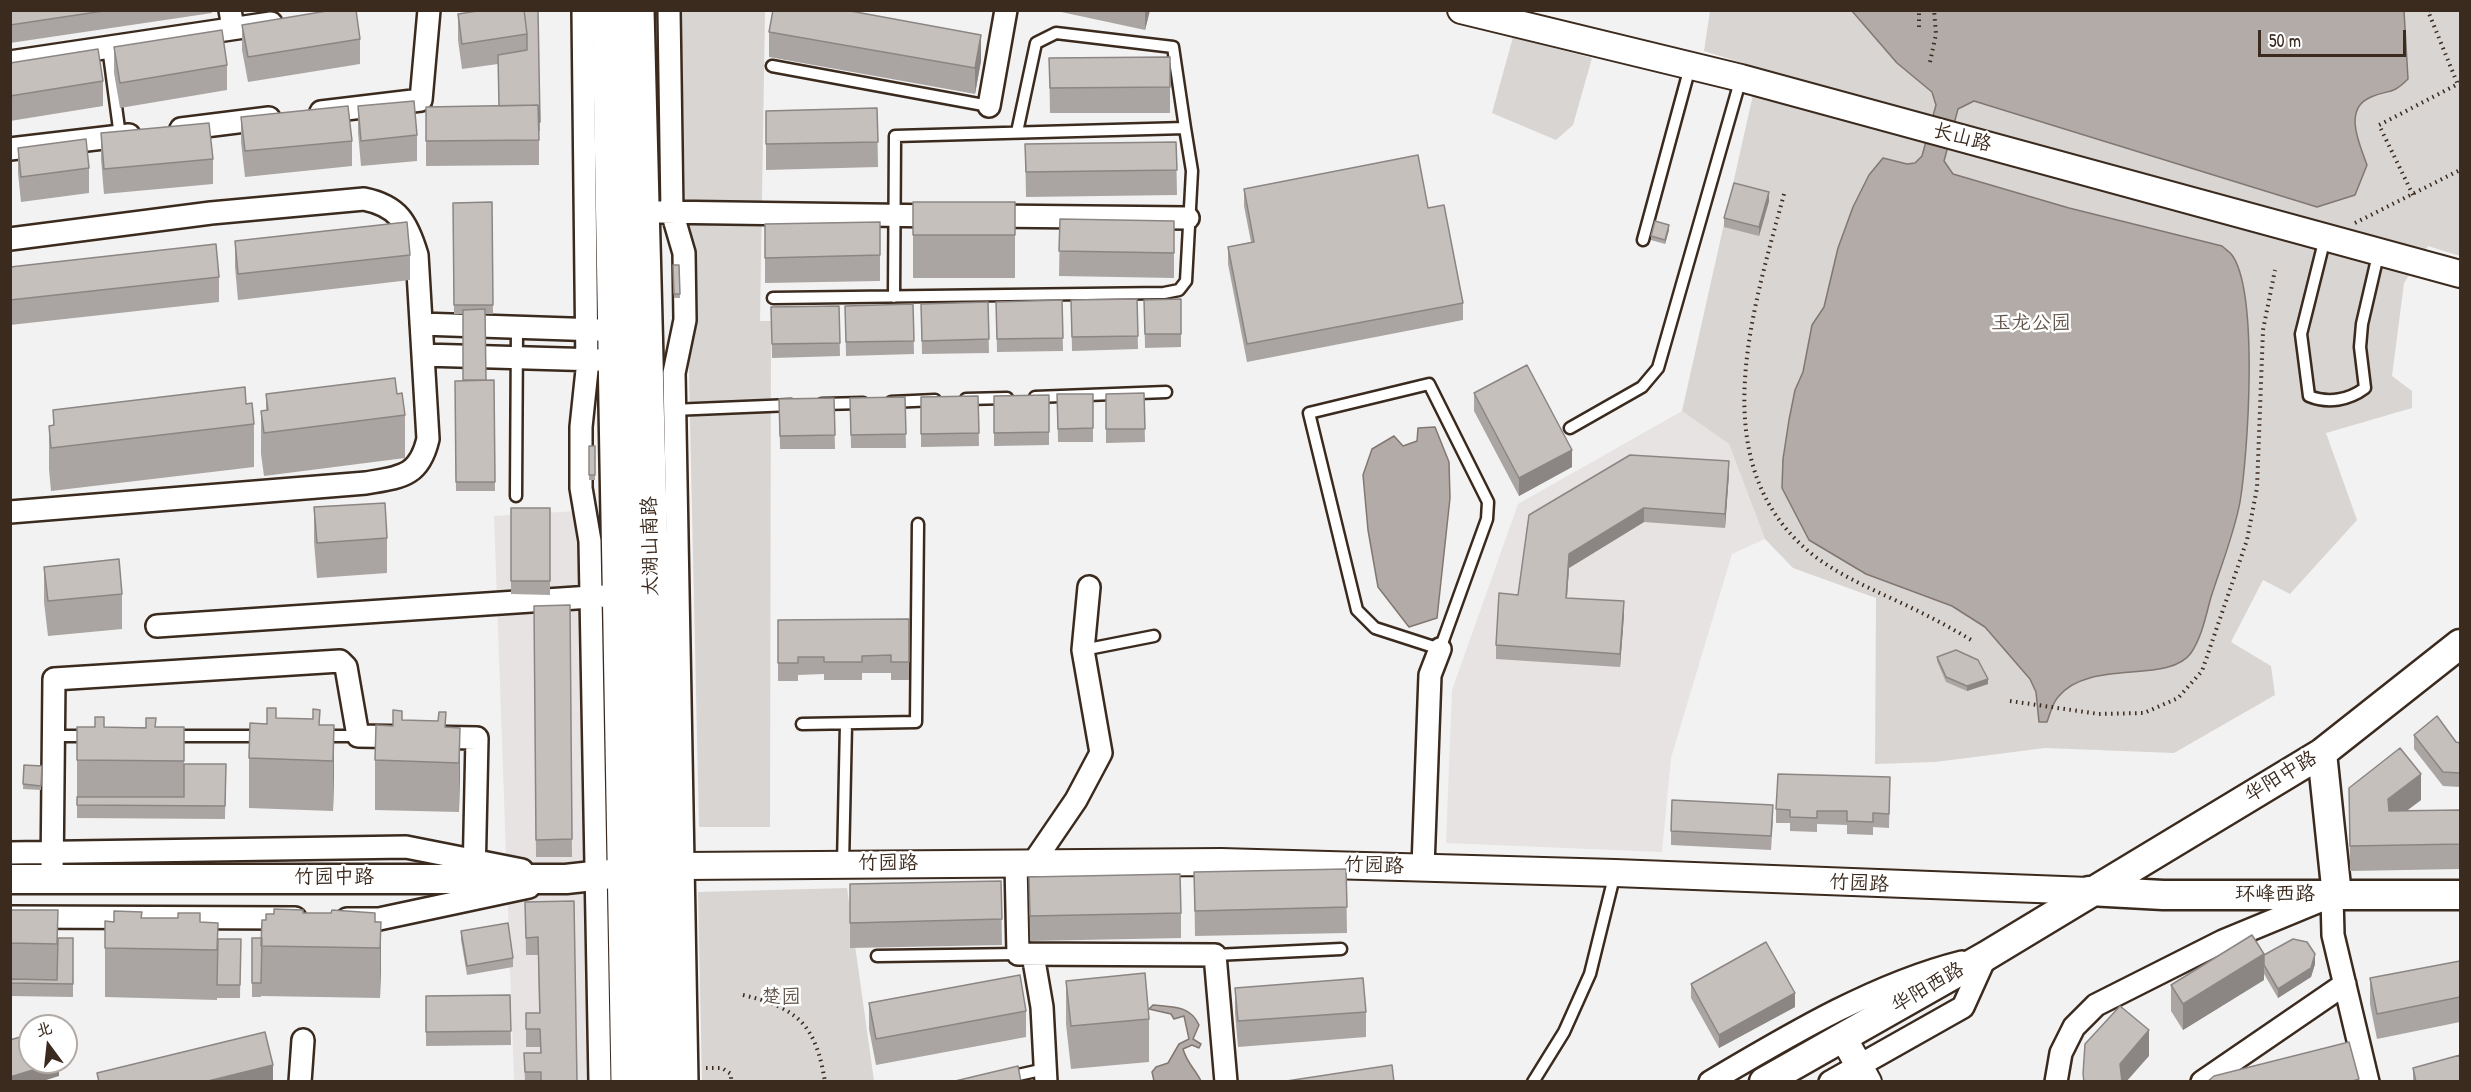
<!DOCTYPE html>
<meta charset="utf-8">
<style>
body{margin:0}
#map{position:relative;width:2471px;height:1092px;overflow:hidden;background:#f3f2f2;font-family:"Patrick Hand","LXGW WenKai TC",sans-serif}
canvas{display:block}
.frame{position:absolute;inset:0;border:12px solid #3b2a1e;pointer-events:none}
.north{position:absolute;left:18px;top:1014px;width:60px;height:60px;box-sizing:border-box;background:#fff;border:2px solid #b1aaa5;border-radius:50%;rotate:345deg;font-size:16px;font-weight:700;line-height:24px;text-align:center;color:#3b2a1e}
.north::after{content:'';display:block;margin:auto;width:21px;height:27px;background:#3b2a1e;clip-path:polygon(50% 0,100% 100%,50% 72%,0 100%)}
.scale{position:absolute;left:2258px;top:30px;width:148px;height:27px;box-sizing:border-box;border:3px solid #3b2a1e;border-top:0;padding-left:8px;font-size:18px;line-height:21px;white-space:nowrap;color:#3b2a1e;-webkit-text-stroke:4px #fff;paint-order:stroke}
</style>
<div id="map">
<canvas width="2471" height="1092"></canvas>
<div class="frame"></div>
<div class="north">北</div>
<div class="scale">50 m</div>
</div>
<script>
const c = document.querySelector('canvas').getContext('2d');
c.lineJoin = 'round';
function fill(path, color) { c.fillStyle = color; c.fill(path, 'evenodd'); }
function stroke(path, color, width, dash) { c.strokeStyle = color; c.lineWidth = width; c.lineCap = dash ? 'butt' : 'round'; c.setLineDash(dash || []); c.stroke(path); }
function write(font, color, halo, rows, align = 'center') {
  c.font = font + ' "Patrick Hand","LXGW WenKai TC",sans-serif'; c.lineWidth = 5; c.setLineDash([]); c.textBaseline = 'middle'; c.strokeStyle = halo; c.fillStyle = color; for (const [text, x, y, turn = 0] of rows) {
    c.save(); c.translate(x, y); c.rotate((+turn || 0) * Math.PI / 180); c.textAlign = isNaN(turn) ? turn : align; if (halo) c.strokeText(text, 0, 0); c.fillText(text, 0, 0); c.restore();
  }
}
const built = new Path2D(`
 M1682,411L1729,444L1765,539L1732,554L1671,758L1662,852L1446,843L1452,690L1518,504Z
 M577,511L591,1081H514L494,516Z`);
const green = new Path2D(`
 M681,11H765L760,321H771L770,827H699Z
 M1710,11H2460V256L2428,246L2404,283L2392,376L2412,391V408L2326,433L2357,520L2290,594L2263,580L2231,642L2271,666L2275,695L2174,753L2045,748L1935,762L1875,764L1876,598L1793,568L1765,539L1729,444L1682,411L1759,68L1704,51Z
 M1513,37L1592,58L1573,125L1556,140L1492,113Z
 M847,888L874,1081H702L698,892Z`);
const water = new Path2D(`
 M1852,11H2404L2408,79C2391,96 2389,89 2371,97C2342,109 2360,145 2367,165L2355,195L2317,207L1974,101L1958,109L1944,161L1953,174L2069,208L2222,246C2225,249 2230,252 2232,255C2259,293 2248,454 2240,502C2234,534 2221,566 2211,597C2206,615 2202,637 2191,653C2168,685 2089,658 2058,697C2052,704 2050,714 2047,722H2039L2036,692L2030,679L1985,627L1952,606L1866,574L1809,540L1782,488L1783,459L1789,420L1795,390L1803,372L1812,325L1824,307L1838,248L1853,207L1869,175L1883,158L1907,164L1915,163L1922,156L1936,105L1932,92L1897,63Z
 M1435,427L1449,462L1450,498L1437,618L1409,627L1378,587L1368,530L1363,475L1372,449L1394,436L1403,446L1417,441L1418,428Z
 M1153,1005C1172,1007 1190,1005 1199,1025L1193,1039L1201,1044L1199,1048L1192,1045L1183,1049C1187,1063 1195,1069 1201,1081H1154L1152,1072L1156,1067L1168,1063L1179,1044L1189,1039L1184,1016L1174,1019L1171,1014L1149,1009Z`);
const path = new Path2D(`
 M2430,10L2428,11L2458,85
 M1919,27V10
 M1930,62L1936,34L1934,10
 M1784,194C1753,311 1699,469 1817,558C1850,582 1889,596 1926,615C1942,623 1958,632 1973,641
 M2413,195L2379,125L2460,83
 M2355,223L2460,170
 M2010,701L2099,714L2144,713L2178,698L2202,671L2247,540L2257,488L2263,330L2275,270
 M743,995C798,1008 816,1025 825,1082
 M706,1068H722L731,1074V1082`);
const service = new Path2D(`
 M108,47L120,136
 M772,66L989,106
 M1017,132L1036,43L1056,33L1173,47L1185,128
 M2325,238L2301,334L2309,396C2328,404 2349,400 2365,388L2360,347L2362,324L2378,255
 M1643,240L1690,67
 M773,298L1164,293L1179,290L1186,281L1192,171L1185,128L895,136L894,297
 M1429,384L1488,502L1487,519L1440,649L1375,628L1357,610L1309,413Z
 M1035,397L1166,392
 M966,399L1007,398
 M891,402L935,400
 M822,404L863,403
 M672,410L791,405
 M1570,428L1642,387L1658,368L1741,78
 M516,496L517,328
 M1083,650L1154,636
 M802,724L916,722L918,524
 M53,736H91
 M172,736H262
 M322,736H358
 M843,864L846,724
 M1215,955L1341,949
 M877,956L1018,954
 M987,1082L1045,1069
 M1533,1082L1564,1032L1590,974L1615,873`);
const minor = new Path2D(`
 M230,10L233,28
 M583,10L587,370L581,427V488L590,541L600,1082
 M669,10L672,212L684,253L685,320L674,373L687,1082
 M10,62L271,23
 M989,106L1006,10
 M321,112L421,100L429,10
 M181,129L269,118
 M10,149L129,135
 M659,212L940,216
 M989,216L1188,218
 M10,239L211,213L364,199C398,206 407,222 417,255L428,439C419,477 401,477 366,483L10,512
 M421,324L599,330
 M423,355L599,360
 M157,626L606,596
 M10,853L406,847L522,870
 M1016,863L1018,954L1215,955L1226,1082
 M1033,863L1076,800L1101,753L1083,650L1089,587
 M1423,867L1430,675L1440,649
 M52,877L54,679L340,661L346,667L358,736L477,738L474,879
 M10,917L295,918
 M347,919H379L529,887
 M1033,955L1042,1007L1046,1082
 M300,1082L303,1040
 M1710,1082C1788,1036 1874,984 1962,962
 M1830,1082L1963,1007L1986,956
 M2056,1082L2061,1053L2074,1027L2096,1005L2223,941L2332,896L2333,935L2368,1082
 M2202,1082L2345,984`);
const tertiary = new Path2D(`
 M1461,10L1741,78L2460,274
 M657,869L683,866L1221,862L1615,873L2089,891
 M1843,1037L1868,1082`);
const secondary = new Path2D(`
 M2322,753L2337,896
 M10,879H566L647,870
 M2089,891L2163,895H2460
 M1764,1082L1986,956L2322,753L2460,644`);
const primary = new Path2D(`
 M609,10L628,1082
 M637,10L652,593L661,1082`);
const wall = new Path2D(`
 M10,10H212V13L10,43Z
 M538,10L540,122V131H539V165L426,166V107L499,106L498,64L462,69L458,40V14Z
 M1052,10H1150L1145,30Z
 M242,25L360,39V64L248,82L242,50Z
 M769,32L981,61L975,94L769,57Z
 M114,47L227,65V90L120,108L114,73Z
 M1170,57V113H1050L1049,58Z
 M10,63L103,81V106L10,121Z
 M358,106L417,135V161L361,166L358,132Z
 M877,108L878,167L766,170V111Z
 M241,117L352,141V166L245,177L241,142Z
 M101,133L213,159V184L104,194L101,159Z
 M1176,142L1177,195L1026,197L1025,144Z
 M18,148L89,168V193L21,202L18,173Z
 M1244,189L1428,208L1463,303V320L1247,362L1228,264V247L1251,242L1244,206Z
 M1769,201L1759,236L1724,227V218Z
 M492,202L493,314H485L486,380H494L495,491H456L455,381L463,380V314H454L453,203Z
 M913,202H1015V278H913Z
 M1060,219L1174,221V278L1059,276Z
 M880,222V281L765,283V224Z
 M1669,230L1665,244L1651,240V236Z
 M235,241L410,255V280L238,300L235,267Z
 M673,265H679L680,298H674Z
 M10,267L219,277V302L10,325Z
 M1137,299L1138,349L1072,351L1071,300Z
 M1181,299V347L1145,348L1144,300Z
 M1062,300L1063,351L997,352L996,302Z
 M988,302L989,353L922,354L921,304Z
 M913,304L914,354L846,356L845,306Z
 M839,306L840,356L772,358L771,307Z
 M1144,393L1145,442L1106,443V394Z
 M1474,393L1572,467L1519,496L1474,411Z
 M266,394H397L405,415V458L264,476L261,454V411H266Z
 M1057,394H1093V442H1058Z
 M1049,395V445L994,446V396Z
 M978,396L979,446L921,447V397Z
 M905,397L906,448H851L850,398Z
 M834,398L835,449H780L779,399Z
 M246,404L254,424V467L51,491L49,469V426L53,425V410Z
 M589,446H595V480H589Z
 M1729,474L1725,528L1644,522L1569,568L1567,598L1624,615L1620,667L1496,659V645L1518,595L1529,515Z
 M314,507L387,538V573L317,578L314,542Z
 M511,508H550V595L511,594Z
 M44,567L122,594V629L48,636L44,602Z
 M570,605L572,857H536L534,606Z
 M909,619V680H891V673H862V680H824V674L798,675V681H778V620Z
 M1937,657L1988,684L1967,691L1946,682L1937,661Z
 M276,718L320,725H334V775L333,811L249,808V758L267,724Z
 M402,720L446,727L460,728L459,812L375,810V760L393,726Z
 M77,727H184V764H226L225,819L77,818Z
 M2414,735L2460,743V787L2443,786L2414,749Z
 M24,765L42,766L41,790L23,789Z
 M1890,777L1889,828L1873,827V835L1847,834V825L1817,824V832L1790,831V823H1776V809Z
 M2349,788L2421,800L2406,811L2460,810V869L2350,871Z
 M1773,819L1771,850L1671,845V831Z
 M1346,869L1347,933L1195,936L1194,872Z
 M1029,877L1181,913V938L1030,941Z
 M1001,881L1002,945L850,948V884Z
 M574,901L577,1082H525L524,1053H540V1047H526V1013H539L538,955H526L525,902Z
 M10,910L58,938H73V997L10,996Z
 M303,913L381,922L380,998L261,996V997H252V938H262L266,920L274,914Z
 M142,918L200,922L218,939H241L240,998H217V1000L105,997V948L114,922Z
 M461,931L513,958V967L467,975L461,940Z
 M2264,955L2315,964L2311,977L2278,998L2264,974V980L2183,1030L2171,1011V985Z
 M2460,961V1022L2377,1039L2370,1004V978Z
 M1066,981L1149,1019V1062L1071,1069L1066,1024Z
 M1691,984L1795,1007L1719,1048L1691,998Z
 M1235,988L1366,1012V1037L1238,1047L1235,1013Z
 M510,995L511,1045L426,1046V996Z
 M869,1003L1026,1011V1037L876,1065L869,1029Z
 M2413,1068L2460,1082H2413Z`);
const shadedWall = new Path2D(`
 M1145,10H1150L1145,30Z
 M981,35V61L975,94V68Z
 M1769,192V201L1759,236V227Z
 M1669,225V230L1665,244V240Z
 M1572,450V467L1519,496V478Z
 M1729,461V474L1725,528V514Z
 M1644,508V522L1569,568L1566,611L1569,554Z
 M1624,601V615L1620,667V654Z
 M1988,679V684L1967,691V686Z
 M334,725V775L333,811V761Z
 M460,728V778L459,812V763Z
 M2421,774V800L2388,825V799Z
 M381,922V972L380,998V948Z
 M2264,954V980L2183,1030V1004Z
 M2315,954V964L2311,977L2278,998V989Z
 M1795,993V1007L1719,1048V1035Z
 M2149,1030V1056L2126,1082H2120V1064Z
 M59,1062V1076L40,1082H10V1077Z
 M273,1065V1082H204Z`);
const building = new Path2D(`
 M10,10H110L10,25Z
 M333,10H356L360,39L248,57L242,25Z
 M484,10H524L527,34L462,44L458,14Z
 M524,10H538L540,122H539L538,105L499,106L498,55L527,50V34Z
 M773,10H845L981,35L975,68L769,32Z
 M222,30L227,65L120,83L114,47Z
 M98,49L103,81L10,96V63Z
 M1170,57V87L1050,88L1049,58Z
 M414,101L417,135L361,141L358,106Z
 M538,105L539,140L426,141V107Z
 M348,106L352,141L245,151L241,117Z
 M877,108L878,142L766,144V111Z
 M209,123L213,159L104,169L101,133Z
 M86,139L89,168L21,177L18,148Z
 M1176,142L1177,170L1026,172L1025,144Z
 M1418,155L1428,208L1444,205L1463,303L1247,344L1228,247L1254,242L1244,189Z
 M1734,183L1769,192L1759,227L1724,218Z
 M492,202L493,305H454L453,203Z
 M913,202H1015V235H913Z
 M1060,219L1174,221V253L1059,251Z
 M1655,221L1669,225L1665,240L1651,236Z
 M407,222L410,255L238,274L235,241Z
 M880,222V255L765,258V224Z
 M216,244L219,277L10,300V267Z
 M673,265H679L680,294H674Z
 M1137,299L1138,336L1072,337L1071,300Z
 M1181,299V334H1145L1144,300Z
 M1062,300L1063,338L997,339L996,302Z
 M988,302L989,339L922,341L921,304Z
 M913,304L914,341L846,342L845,306Z
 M839,306L840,343L772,344L771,307Z
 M485,309L486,380H463V310Z
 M1527,365L1572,450L1519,478L1474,393Z
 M395,378L397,394L402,393L405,415L264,433L261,411L268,410L266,394Z
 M494,380L495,482H456L455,381Z
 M245,387L246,404L252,403L254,424L51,448L49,426L54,425L53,410Z
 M1144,393L1145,429H1106V394Z
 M1057,394H1093V428L1058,429Z
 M1049,395V432L994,433V396Z
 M978,396L979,433L921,434V397Z
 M905,397L906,434L851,435L850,398Z
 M834,398L835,435L780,436L779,399Z
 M589,446H595V475H589Z
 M1630,455L1729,461L1725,514L1644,508L1569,554L1566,598L1624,601L1620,654L1496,645L1499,593L1518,595L1529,515Z
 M385,503L387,538L317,543L314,507Z
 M511,508H550V581H511Z
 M119,559L122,594L48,601L44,567Z
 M570,605L572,839L536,840L534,606Z
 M909,619V662H891V655L862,656V662H824V657H798V663H778V620Z
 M1956,650L1978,660L1988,679L1967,686L1946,677L1937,657Z
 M267,708H276V718L313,719V709L320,710L319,725H334L333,761L249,758L250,723L267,724Z
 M393,710L402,711V720L438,721L439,712H446L445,727L460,728L459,763L375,760L376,725L393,726Z
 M2437,716L2456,742L2460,743V773L2443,772L2414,735Z
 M95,717H104V727L146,728V718H156L155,727H184V761L77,760V727H95Z
 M2400,748L2421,774L2388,799L2389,811L2460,810V844L2350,846L2349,788Z
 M184,764H226L225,806L77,805V797H184Z
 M24,765L42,766L41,786L23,784Z
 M1778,774L1890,777L1889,814L1873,813V822L1847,821V811H1817V818L1790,817V810L1776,809Z
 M1672,800L1773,805L1771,836L1671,831Z
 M1346,869L1347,907L1195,911L1194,872Z
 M1180,874L1181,913L1030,916L1029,877Z
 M1001,881L1002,919L850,923V884Z
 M574,901L577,1082H541V1072H525L524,1053H541L540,1029H526V1013H540L538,937L526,938L525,902Z
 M274,909L303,910V913H331L332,910L375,913V922H381L380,948L261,946L262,920H266V914H274Z
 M10,910H58L57,944L10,943Z
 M114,911L142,912L141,918H178V913H200V922L218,923L217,950L105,948V921L114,922Z
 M508,923L513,958L467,966L461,931Z
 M2252,935L2264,954L2183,1004L2171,985Z
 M58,938H73V984L10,983V979L57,980Z
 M252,938H262L261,983H252Z
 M218,939H241L240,985H217Z
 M2293,939L2307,942L2315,954L2311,968L2278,989L2264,965V955Z
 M1766,942L1795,993L1719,1035L1691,984Z
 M2460,961V997L2377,1014L2370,978Z
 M1145,973L1149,1019L1071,1026L1066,981Z
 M1020,975L1026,1011L876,1039L869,1003Z
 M1363,978L1366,1012L1238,1021L1235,988Z
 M510,995L511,1031L426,1032V996Z
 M2120,1006L2149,1030L2120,1064L2122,1082H2084L2083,1074L2085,1044Z
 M265,1032L273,1065L204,1082H99L97,1073Z
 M30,1034V1062H59L10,1077V1040Z
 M2349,1042L2359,1079L2350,1082H2207L2214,1076Z
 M2460,1055V1082H2416L2413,1068Z
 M1392,1065L1394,1082H1280Z
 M1018,1066L1021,1082H951Z`);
const streetNames = [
 ["长山路",1962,138,15],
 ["太湖山南路",651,546,-91],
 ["华阳中路",2281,777,-31],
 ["竹园路",888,864],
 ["竹园路",1374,866,2],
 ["竹园中路",334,878],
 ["竹园路",1859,884,3],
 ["环峰西路",2275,895],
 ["华阳西路",1928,988,-30]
];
const parkNames = [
 ["玉龙公园",2031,324],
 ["楚园",781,998]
];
fill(built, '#e6e3e2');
fill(green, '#d8d5d2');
fill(water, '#b2aba7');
stroke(water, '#827770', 1.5);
stroke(service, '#3b2a1e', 15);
stroke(minor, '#3b2a1e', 26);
stroke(tertiary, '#3b2a1e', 30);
stroke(secondary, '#3b2a1e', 33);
stroke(primary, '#3b2a1e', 38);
stroke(path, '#3b2a1e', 4, [1.5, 4.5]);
stroke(service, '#fff', 10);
stroke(minor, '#fff', 21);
stroke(tertiary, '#fff', 26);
stroke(secondary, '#fff', 28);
stroke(primary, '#fff', 33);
fill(wall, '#aaa5a3');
fill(shadedWall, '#8b8684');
fill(building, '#c6c0bd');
stroke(building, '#8b8684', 1.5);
write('20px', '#3b2a1e', '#fff', streetNames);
write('20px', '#62554b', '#fff', parkNames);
</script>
